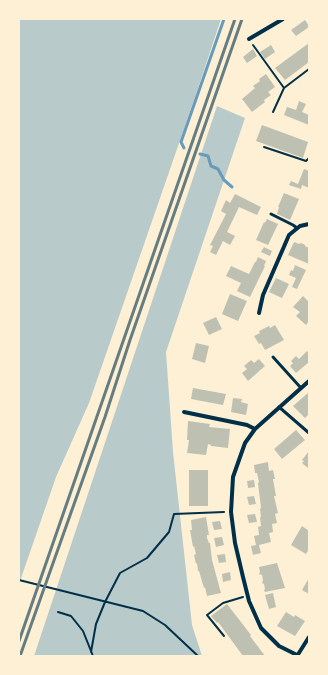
<!DOCTYPE html>
<style>
body{margin:0}
#map{position:relative;width:328px;height:675px;overflow:hidden;background:#fdf0d5;font-family:"Roboto Condensed",sans-serif}
canvas{display:block}
.frame{position:absolute;inset:0;border:20px solid #fdf0d5;pointer-events:none}
</style>
<div id="map">
<canvas width="328" height="675"></canvas>
<div class="frame"></div>
</div>
<script>
const c = document.querySelector('canvas').getContext('2d');
c.lineJoin = 'round';
function fill(path, color) { c.fillStyle = color; c.fill(path, 'evenodd'); }
function stroke(path, color, width, dash) { c.strokeStyle = color; c.lineWidth = width; c.lineCap = dash ? 'butt' : 'round'; c.setLineDash(dash || []); c.stroke(path); }
const green = new Path2D(`
 M19,19H221L194,100L89,403L56,477L19,584Z
 M217,106L245,118L166,352L173,452L192,625L202,656H34Z`);
const stream = new Path2D(`
 M184,148L181,142L224,19
 M200,154L208,156L211,166L218,169L224,180L232,187`);
const building = new Path2D(`
 M305,20L309,26V27L296,36L291,30Z
 M309,43V62L285,80L275,68Z
 M271,45L275,52L265,59L260,52Z
 M253,49L257,56L247,63L243,57Z
 M266,74L275,87L268,92L271,95L264,100L265,102L252,112L242,99L255,88L253,86L260,81L259,79Z
 M299,101L306,104L302,112L309,115V125L284,115L287,107L296,110Z
 M262,125L308,142L303,158L256,141Z
 M304,169L309,171V188L302,185L301,189L289,185L291,181L298,184Z
 M284,193L299,199L290,220L277,214L279,207H278Z
 M235,194L261,207L257,215L239,207L227,232L235,236L230,245L223,241L216,255L210,252L213,246L210,245L226,214L221,211L226,200L230,203Z
 M267,219L278,224L268,245L256,240L264,222L265,223Z
 M294,242L299,244L301,243L305,245V246L309,248V264L288,255Z
 M264,247L272,251L270,256L261,252Z
 M258,257L266,261L264,266H265L250,297L237,291L241,283L226,276L231,266L249,274L255,262H256Z
 M295,265L306,270L297,289L292,287L296,278L289,275L291,270L293,271Z
 M276,278L289,284L282,298L269,292Z
 M230,294L247,301L238,321L222,314Z
 M303,296L309,302V321L306,325L296,316L300,312L293,307Z
 M216,317L222,329L209,335L203,323Z
 M275,325L284,340L265,350L261,343L259,344L254,336L260,333L259,331L269,326L270,328Z
 M196,343L209,346L205,363L192,359Z
 M307,351L309,353V362L296,373L290,366L293,363L291,361L296,356L299,359Z
 M259,359L265,366L248,381L242,373L247,369L244,366L251,360L254,363Z
 M193,388L226,394L223,405L191,399Z
 M309,392V414L305,418L293,406Z
 M233,398L242,399L241,402L248,404L246,415L231,412Z
 M188,421L210,424L209,427L230,429L228,448L211,446V445L208,444L206,455L187,453L189,440H187Z
 M296,430L305,440L282,459L274,449Z
 M309,451V467L308,468L302,463L304,461L302,460Z
 M268,462L269,471L273,470L275,479H273L276,496H274L278,513L275,514L277,523L272,524L273,532L269,533L271,542L259,545L261,553L253,555L251,546L256,545L254,536L259,535L258,527L261,526L260,517H261L260,509L261,508L258,483L259,482L257,473H255L254,465Z
 M189,470H208V506H189Z
 M254,480L255,487L248,488L247,481Z
 M254,496L256,504L249,505L247,497Z
 M255,514L257,522L249,523L247,515Z
 M206,517L209,535H207V538L209,543H210L212,560L221,593L207,596L205,587L204,588L199,571H198L197,563L196,564L194,555L196,554L194,546L193,547L190,530H192L191,520Z
 M220,521L222,529L214,530L212,522Z
 M302,526L309,531V549L306,554L291,545Z
 M222,537L224,545L216,547L214,538Z
 M225,554L226,562L219,563L217,555Z
 M277,563L285,588L265,592L264,590L265,589L264,584L262,583L263,580L262,575L259,574L260,572L259,567Z
 M230,572L231,580L223,582L222,574Z
 M309,578V594L302,590Z
 M273,593L276,607L269,609L265,595Z
 M227,604L251,635L250,636L265,656H243L218,622L217,623L211,616Z
 M286,612L294,617L295,615L305,621L295,636L277,626Z`);
const path = new Path2D(`
 M253,45L284,88L273,112
 M284,88L309,69
 M264,147L306,161L309,158
 M19,580L143,611L165,625L198,656
 M58,612L71,616L83,631L93,656
 M224,636L207,615L223,603L243,597
 M91,652L96,624L105,602L120,573L147,558L169,532L174,514L224,512`);
const service = new Path2D(`
 M271,214L293,225L297,228
 M273,357L301,388
 M279,407L309,433`);
const minor = new Path2D(`
 M249,39L283,19
 M259,313L263,295L289,235L300,226L309,224
 M184,412L247,425L255,429
 M297,655L279,646L261,628L249,601L243,577L235,543L231,512L233,477L245,443L255,429L309,381
 M297,656L309,637`);
const rail = new Path2D(`
 M19,641L235,19
 M20,656L105,417L130,340L242,19`);
fill(green, '#b9caca');
stroke(stream, '#669bbc', 3);
fill(building, '#bec0b2');
stroke(path, '#003049', 2);
stroke(service, '#003049', 3);
stroke(minor, '#003049', 4);
stroke(rail, '#657d81', 3);
</script>
